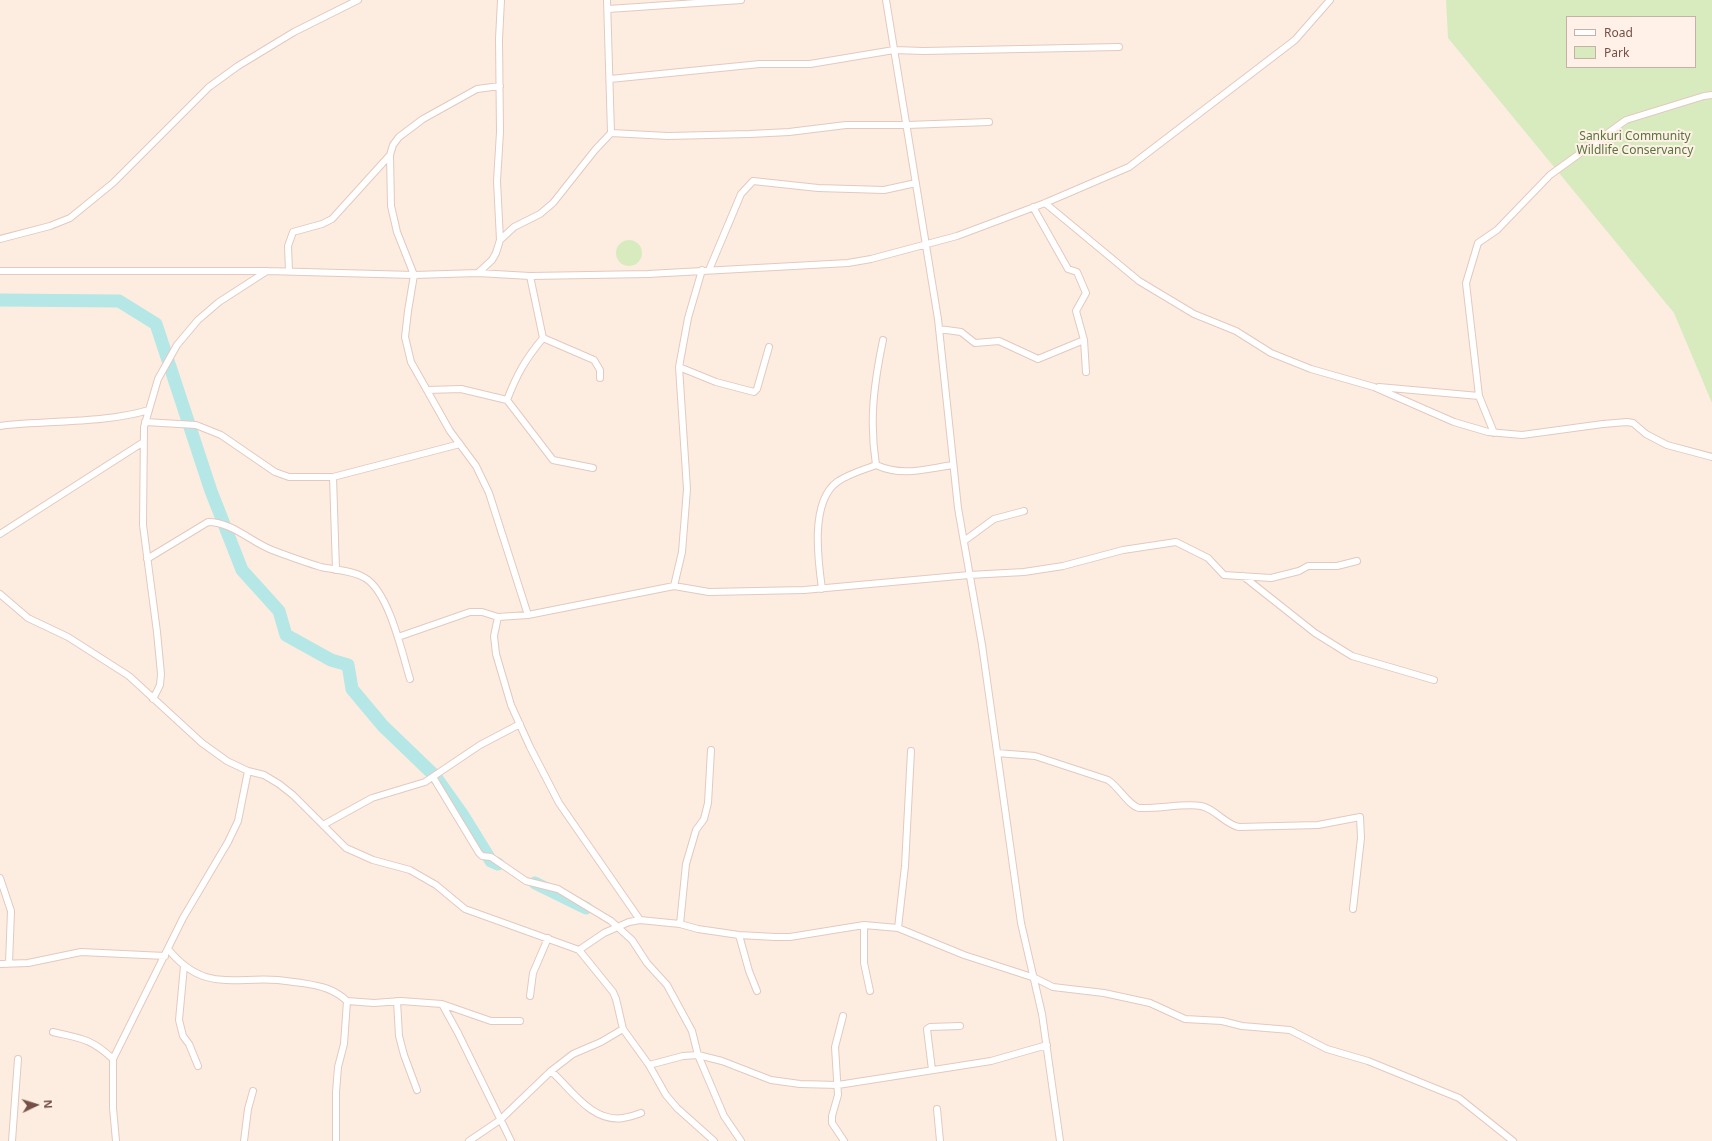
<!DOCTYPE html>
<style>
body{margin:0}
#map{position:relative;width:1712px;height:1141px;overflow:hidden;background:#fdede0;font-family:"Noto Sans",sans-serif}
canvas{display:block}
.legend{position:absolute;left:1566px;top:16px;width:130px;height:52px;box-sizing:border-box;background:#fff1e7;border:1px solid #c8b0a7;margin:0;padding:5px 7px;list-style:none;font-size:12px;color:#754f47}
.legend li{display:flex;align-items:center;gap:8px;height:20px}
.legend b{width:20px;border:1px solid #c8b0a7}
.north{position:absolute;left:16px;top:1085px;width:40px;height:40px;-webkit-text-stroke:3px #fff1e7;paint-order:stroke;rotate:86deg;font-size:11px;font-weight:700;line-height:16px;text-align:center;color:#754f47}
.north::after{content:'';display:block;margin:auto;width:14px;height:18px;background:#754f47;clip-path:polygon(50% 0,100% 100%,50% 72%,0 100%)}
</style>
<div id="map">
<canvas width="1712" height="1141"></canvas>
<ul class="legend">
<li><b style="height:5px;background:#fff"></b>Road</li>
<li><b style="height:11px;background:#d8ebbe"></b>Park</li>
</ul>
<div class="north">N</div>
</div>
<script>
const c = document.querySelector('canvas').getContext('2d');
c.lineJoin = 'round';
function fill(path, color) { c.fillStyle = color; c.fill(path, 'evenodd'); }
function stroke(path, color, width, dash) { c.strokeStyle = color; c.lineWidth = width; c.lineCap = dash ? 'butt' : 'round'; c.setLineDash(dash || []); c.stroke(path); }
function write(font, color, halo, rows, align = 'center') {
  c.font = font + ' "Noto Sans",sans-serif'; c.lineWidth = 4; c.setLineDash([]); c.textBaseline = 'middle'; c.strokeStyle = halo; c.fillStyle = color; for (const [text, x, y, turn = 0] of rows) {
    c.save(); c.translate(x, y); c.rotate((+turn || 0) * Math.PI / 180); c.textAlign = isNaN(turn) ? turn : align; if (halo) c.strokeText(text, 0, 0); c.fillText(text, 0, 0); c.restore();
  }
}
const green = new Path2D(`
 M1446,0H1712V403L1674,313L1448,38ZM1567,17H1695V67H1567Z
 M616 253a13 13 0 1 1 26 0a13 13 0 1 1-26 0Z`);
const river = new Path2D(`
 M0,300L119,301L156,324L211,491L242,570L279,611L286,635L331,660L348,665L352,689L383,726L435,776L462,814L491,861L498,864
 M535,883L586,908`);
const street = new Path2D(`
 M607,0L611,133
 M886,0L938,319L958,508L982,645L1021,923L1042,1014L1060,1141
 M608,9L741,0
 M610,79L760,64H810L894,50L924,51L1119,47
 M500,86L477,89L423,119L399,137L393,145L390,155L391,206L397,232L414,275L408,311L405,337L411,362L450,431L476,466L489,493L528,615L674,586L709,592L804,590L969,575L1024,572L1063,566L1123,550L1176,542L1208,558L1224,575L1271,578L1299,571L1308,566H1337L1357,561
 M1045,203L1139,281L1194,314L1236,331L1271,353L1311,369L1374,387L1454,422L1488,432L1522,435L1603,424L1627,422L1633,423L1646,434L1667,445L1712,457
 M0,239L50,226L70,218L113,183L209,87L238,66L294,32L358,0
 M500,240L514,227L540,214L553,203L595,150L611,133L668,136L750,134L789,132L846,125H907L989,122
 M709,270L741,194L753,181L818,188L884,190L916,183
 M0,271H267L414,275L478,273L530,276L648,274L848,263L871,259L957,236L1045,203L1129,167L1295,40L1330,0
 M289,271L288,246L293,232L322,224L332,219L390,155
 M478,273L492,260L496,253L500,240L497,181L500,132L499,39L501,0
 M939,329L961,332L975,343L999,341L1038,359L1084,340L1076,311L1086,293L1077,272L1068,269L1033,207
 M543,338L594,360L600,370V378
 M883,340C874,383 869,421 876,465C903,477 925,469 953,465
 M1084,340L1086,372
 M679,367L716,382L754,392L757,389L769,347
 M1379,387L1479,396
 M427,390L461,389L507,400C517,374 525,360 543,338L530,276
 M507,400L553,460L593,468
 M145,422L196,425L221,435L275,472L289,477H333L460,444
 M0,426C49,420 101,424 149,410
 M1494,433L1479,396L1466,283L1478,243L1497,230L1550,175L1626,120L1704,96L1712,95
 M333,477L336,570
 M0,534L142,443
 M964,541L994,519L1024,511
 M147,559L208,522C232,522 251,542 272,550C288,556 304,562 321,567C334,570 353,570 365,578C389,592 402,653 410,679
 M1243,576L1315,633L1352,656L1434,680
 M674,586L682,552L687,489L679,367L688,318L702,270
 M822,589C818,560 810,502 837,482C848,474 863,470 876,465
 M0,594L28,618L68,637L129,676L202,743L227,761L248,771L264,775L279,784L293,795L346,848L373,860L410,870L436,885L465,909L579,950L613,992L616,999L623,1029L649,1065L666,1095L677,1108L714,1141
 M498,617L494,636L496,654L511,705L530,747L559,803L640,920
 M398,637L470,612H482L498,617L528,615
 M153,699L160,685L161,674L157,632L143,525L144,427L158,379L177,345L198,320L219,302L267,271
 M997,753L1035,756L1108,780C1119,787 1128,805 1139,808C1157,809 1185,803 1201,806C1216,809 1224,824 1239,827L1318,825L1360,817L1361,838L1353,909
 M433,777L479,853L482,856L491,857L526,881L558,889L611,921L632,940L647,963L667,985L692,1031L698,1055L683,1056L649,1065
 M323,825L372,798L425,782L480,745L520,724
 M0,878L11,911L9,963
 M680,924L686,864L696,830L704,819L708,803L711,750
 M864,925V963L870,991
 M898,928L905,866L911,751
 M739,935L749,971L757,991
 M168,949C203,992 231,977 278,980C286,981 294,982 302,983C320,986 333,988 347,1001L344,1044L338,1067L336,1092V1141
 M579,950L604,933L629,922L640,920L680,924L698,929L739,935L775,937H790L864,925L898,928L964,955L1035,978L1053,987L1104,993L1150,1003L1185,1019L1222,1021L1242,1026L1290,1030L1327,1049L1368,1061L1459,1098L1513,1141
 M0,964L28,963L81,952L165,956
 M184,966L179,1020L183,1036L189,1044L198,1066
 M530,996L533,973L548,938
 M347,1001L374,1003L401,1001L442,1004L458,1033L511,1141
 M397,1001L399,1036L404,1055L417,1090
 M442,1004L491,1021H520
 M843,1016L835,1047L838,1095L832,1116V1123L844,1141
 M53,1032C82,1039 90,1038 113,1059
 M932,1070L927,1029L930,1027L960,1026
 M551,1071C571,1089 592,1123 623,1118C630,1117 636,1115 641,1113
 M937,1109L940,1141
 M12,1141L18,1059
 M116,1141L113,1108V1059L183,918L228,842L238,821L248,771
 M244,1141L248,1109L253,1091
 M469,1141L500,1120L551,1071L573,1054L601,1042L623,1029
 M741,1141L724,1116L698,1055L722,1061L771,1080L800,1084L838,1085L991,1061L1047,1045`);
const parkNames = [
 ["Sankuri Community",1635,137],
 ["Wildlife Conservancy",1635,151]
];
fill(green, '#d8ebbe');
stroke(river, '#b4e7e5', 13);
stroke(street, '#e3c9bf', 8);
stroke(street, '#fff', 6);
write('12px', '#58753c', '#fff1e7', parkNames);
</script>
